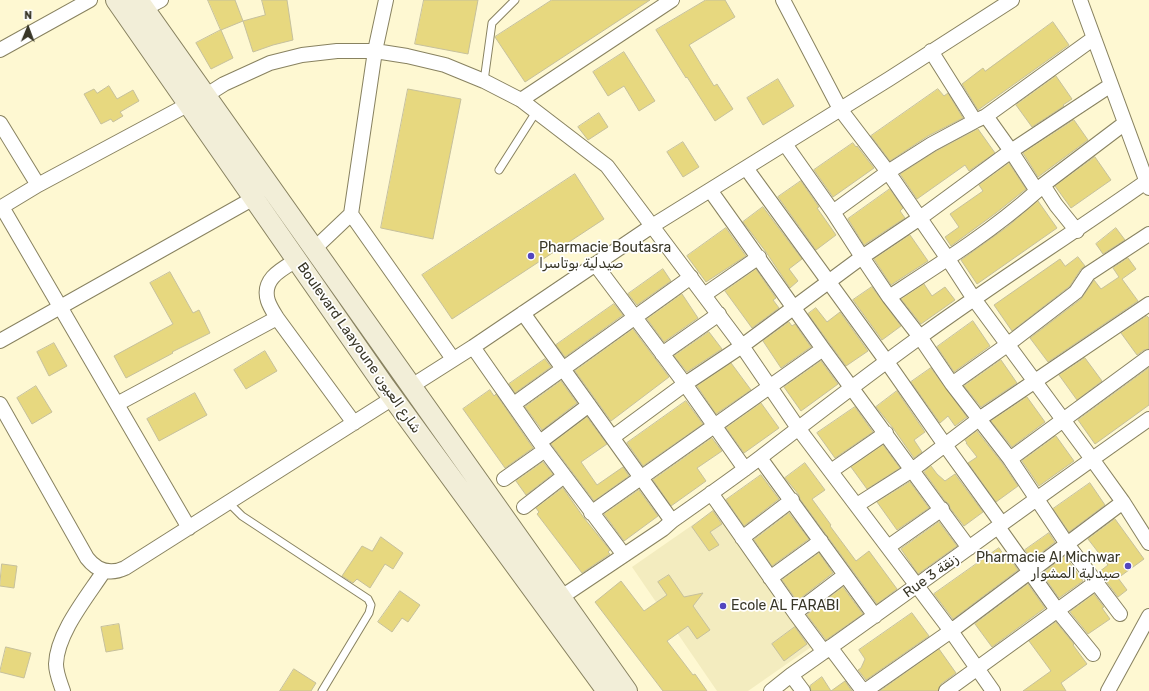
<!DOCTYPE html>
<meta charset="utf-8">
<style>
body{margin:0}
#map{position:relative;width:1149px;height:691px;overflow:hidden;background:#fef8d2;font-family:Rubik,sans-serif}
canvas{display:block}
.north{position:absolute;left:8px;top:8px;width:40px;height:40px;-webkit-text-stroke:3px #fff;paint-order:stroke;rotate:1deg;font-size:11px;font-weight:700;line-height:16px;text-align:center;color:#383627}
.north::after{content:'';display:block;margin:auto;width:14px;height:18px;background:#383627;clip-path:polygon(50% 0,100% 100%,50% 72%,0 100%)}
</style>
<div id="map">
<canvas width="1149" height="691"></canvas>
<div class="north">N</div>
</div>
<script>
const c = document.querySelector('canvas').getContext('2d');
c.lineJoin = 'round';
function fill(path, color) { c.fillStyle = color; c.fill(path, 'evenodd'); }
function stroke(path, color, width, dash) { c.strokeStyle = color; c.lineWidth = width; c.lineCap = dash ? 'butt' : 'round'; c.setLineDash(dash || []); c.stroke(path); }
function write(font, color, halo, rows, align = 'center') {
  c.font = font + ' Rubik,Cairo,sans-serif'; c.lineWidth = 3.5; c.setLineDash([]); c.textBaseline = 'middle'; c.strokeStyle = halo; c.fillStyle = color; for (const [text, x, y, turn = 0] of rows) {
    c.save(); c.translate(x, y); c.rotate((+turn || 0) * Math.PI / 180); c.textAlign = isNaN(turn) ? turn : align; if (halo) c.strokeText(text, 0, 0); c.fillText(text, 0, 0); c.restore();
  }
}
const built = new Path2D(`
 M717,508L814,645L748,691H717L632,567Z`);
const building = new Path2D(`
 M208,0H235L243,21L221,30Z
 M262,0H287L293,40L273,45L253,52L243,21L265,15Z
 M424,0H478L468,54L415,44Z
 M552,0H650L525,82L495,37Z
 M706,0H725L735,17L689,45L714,86L717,84L733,109L715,121L687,77L686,78L656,30Z
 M1053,22L1069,45L978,110L962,84L983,68L985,71Z
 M221,30L233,58L211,69L196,43Z
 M624,52L655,101L639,111L624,86L608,96L593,72Z
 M1056,76L1072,99L1063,105L1064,106L1032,127L1016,105Z
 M778,79L794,106L763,125L747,98Z
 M109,86L117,99L133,90L139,101L120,112L123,116L113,122L111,119L101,124L84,94L94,89L97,93Z
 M408,89L461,99L433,239L381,228Z
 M938,89L944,96L948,93L963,118L928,136L890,161L871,136Z
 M599,113L608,127L588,140L578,127Z
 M1074,120L1088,140L1038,177L1023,153Z
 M978,129L995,153L969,171L965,165L917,199L900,174L936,151Z
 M683,142L699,167L683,177L667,152Z
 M853,143L856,147L857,146L874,168L833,197L814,170Z
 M1095,157L1111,180L1071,208L1055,186Z
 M1009,163L1026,189L996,213L951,246L945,237L959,227L950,214L983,191L979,185Z
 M575,174L604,219L452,319L422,275Z
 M801,181L819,207L817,208L836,235L816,250L778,197Z
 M890,189L903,208L900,211L905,218L864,245L848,219Z
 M1038,201L1057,228L977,284L961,260L1007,227Z
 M763,207L802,259L789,269L798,281L790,288L766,252L743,222Z
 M726,228L746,256L706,282L687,256Z
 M1116,228L1125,240L1103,254L1096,244Z
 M910,235L928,261L891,285L874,259Z
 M1078,257L1085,266L1081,269L1070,286L1012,331L994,305L1060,259L1065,266Z
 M1128,258L1136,269L1122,279L1138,301L1048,362L1030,338L1081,299L1094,280L1101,289L1119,277L1113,268Z
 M663,269L671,281L637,305L628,294Z
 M756,269L776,298L773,300L779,308L752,328L725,291Z
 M170,272L193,313L199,310L210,333L172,352L173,353L126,378L114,356L173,324L150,283Z
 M924,284L932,296L945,287L955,300L921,324L901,299Z
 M872,287L901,326L882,340L853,300Z
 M682,294L698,318L664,342L647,319Z
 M614,304L623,315L565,357L556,345Z
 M816,308L827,322L840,312L868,351L846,366L808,314Z
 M1147,316L1149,318V349L1144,350L1137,355L1121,333Z
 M973,321L990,346L954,372L937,347Z
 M789,322L792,326L795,324L811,347L781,368L763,341Z
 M633,329L669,377L611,421L575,371Z
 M709,332L722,349L687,372L674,356Z
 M54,343L67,366L49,376L37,352Z
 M265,351L277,371L246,389L234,370Z
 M1085,358L1102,381L1077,400L1059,375Z
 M545,359L551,367L515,393L509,384Z
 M1001,360L1017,383L981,407L964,386Z
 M821,361L838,384L801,411L784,387Z
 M731,363L751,390L716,414L697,386Z
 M931,368L967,417L955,426L948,416L940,423L911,382Z
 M1149,368V405L1095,444L1078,420Z
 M561,381L577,403L542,430L525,407Z
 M36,386L52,412L32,424L17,398Z
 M490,390L494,396L496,394L533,448L505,468L463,409Z
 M897,391L925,432L914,440L922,452L914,458L893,428L876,407Z
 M195,393L207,415L159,441L147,419Z
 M1027,397L1045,422L1012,447L991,421Z
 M686,401L703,424L643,466L627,443Z
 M761,403L779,428L744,453L726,428Z
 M855,407L873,432L835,458L817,433Z
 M587,417L607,444L581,462L597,485L623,467L629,476L594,501L551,444Z
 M977,431L1003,464L1018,486L996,502L968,463L977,457L966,443H967L965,440Z
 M1056,436L1074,461L1039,486L1022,461Z
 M712,438L722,451L697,468L706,481L671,506L653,480Z
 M883,445L900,468L867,489L851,467Z
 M543,462L553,474L526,495L516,481Z
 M805,463L825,490L812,499L831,525L830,526L856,561L869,551L897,589L877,604L800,499L799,495L785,478Z
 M931,466L937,474L945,481L955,474L983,512L964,526L950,508L949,504L945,501L924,472Z
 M761,475L779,499L744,526L726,500Z
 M910,482L929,508L897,530L877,502Z
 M1090,483L1105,505L1069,532L1053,509Z
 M563,488L584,518L610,550L608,552L610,554L582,573L537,514L539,512L536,508Z
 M639,490L658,516L624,541L604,514Z
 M713,511L722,524L710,532L719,545L709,551L692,527Z
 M789,513L809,539L772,566L754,540Z
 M1115,519L1144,559L1118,578L1127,590L1118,597L1099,572L1108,565L1088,539Z
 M939,522L957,546L918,574L901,549Z
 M1049,533L1055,542L1032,560L1025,550Z
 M381,537L403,553L393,569L385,564L370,588L357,579L353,583L342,576L362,546L372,551Z
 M999,548L1009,562L1011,560L1018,570L953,619L934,594Z
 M819,553L833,573L797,601L782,580Z
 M1065,556L1083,581L1059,598L1042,574Z
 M2,564L17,566L14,588L0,586Z
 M669,575L684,597L703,593L693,606L710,630L697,639L688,626L667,641L693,675L695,674L707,691H663L595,602L621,581L644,611L667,595L658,582Z
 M1028,584L1045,608L992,647L975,624Z
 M843,587L863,614L826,640L807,615Z
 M400,591L420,605L408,622L402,618L392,632L378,622Z
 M1094,594L1104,607L1102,608L1110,619L1088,634L1070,612Z
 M912,613L929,636L866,680L858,670L861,668L865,659L859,650Z
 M1056,622L1074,644L1073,645L1087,664L1061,683L1066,691H1023L1051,671L1029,641Z
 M119,624L123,649L106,652L101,627Z
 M795,627L807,644L784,661L772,644Z
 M6,647L31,653L24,678L0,672Z
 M939,649L956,673L941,684L938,691H880Z
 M294,669L316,683L311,691H280Z
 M822,677L831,691L845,681L852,691H811L810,686Z`);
const lane = new Path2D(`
 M484,81L492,23L515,0
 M499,170L536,112
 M229,503L242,516L368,599L371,605L369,613L322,691`);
const street = new Path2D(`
 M783,0L840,109L888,172L948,259L974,299L1092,459L1123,502L1149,543
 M1080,0L1149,188
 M144,9L161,0
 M0,50L90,0
 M931,51L975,121L986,116L1011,151L1037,191L1043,185L1056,205L1077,231
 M205,96L224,84L270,63L302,55L337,51H375L407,56L445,65L484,81L521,100L607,166L742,346L798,428L951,631L993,691
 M521,100L672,0
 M986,116L1094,38
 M0,123L38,185
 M785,144L833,212L862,257L889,297L920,337L952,384L1010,459L1067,544L1120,614
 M746,168L887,362L945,445L1002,524
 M1043,185L1125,123
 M710,190L823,349L969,548
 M2,207L189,528
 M0,208L38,185L189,104
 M833,212L888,172L932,144L975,121
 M351,214L375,51L386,0
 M313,250L351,214L453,359
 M297,260C282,269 261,279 268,301C270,307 274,313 277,318L354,423
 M595,264L685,384L745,469
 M704,295L759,257
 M889,297C940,264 991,232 1037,191
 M523,313L672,521
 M0,341L254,198
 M473,347L545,450L624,555
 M662,354L719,314
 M952,384L1007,345L1076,292L1088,274L1149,234
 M410,387L473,347L652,226L889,79L1012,0
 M0,404L87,558C97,571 110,575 125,568L393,398
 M117,404L277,318
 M514,404L691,277
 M613,437L685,384L742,346L862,257L920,218L1011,151L1111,85
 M540,442L589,405
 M760,458L875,616
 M1010,459L1149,357
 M831,471L886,433
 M504,479L545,450
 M711,493L795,613L824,652
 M857,505L912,470L979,419L1149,304
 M524,507L564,476
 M591,513L823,349
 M998,527L1057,610L1093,654
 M742,538L792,500
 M888,547L942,509
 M770,578L821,541
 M560,598L663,529L672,521C702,500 732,479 761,457C813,417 866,376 920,337C994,283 1072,234 1147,181
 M795,613L845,575
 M830,647L863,691
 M791,675L803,691
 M63,691C60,682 56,673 56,664C57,633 87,597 104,571
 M771,691L791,675C911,591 1029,503 1149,419
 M865,691L951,631L1123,502
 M946,691L1095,583
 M1108,691L1149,616`);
const secondary = new Path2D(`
 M116,0L385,387L607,691
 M138,0L627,691`);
const markers = [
 [531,256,4,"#5246be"],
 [1128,566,4,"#5246be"],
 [723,606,4,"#5246be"]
];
const poiNames = [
 ["Pharmacie Boutasra",539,248],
 ["صيدلية بوتاسرا",539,264],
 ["Pharmacie Al Michwar",1120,558,"right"],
 ["صيدلية المشوار",1120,574,"right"],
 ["Ecole AL FARABI",731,606]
];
const streetNames = [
 ["Boulevard Laayoune شارع العيون",359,348,55],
 ["Rue 3 زنقة",931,576,-36]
];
fill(built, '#f3ecbf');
fill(building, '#e7d87f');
stroke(building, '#c6c09c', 1);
stroke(lane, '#888260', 9);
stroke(street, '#888260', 16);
stroke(secondary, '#888260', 22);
stroke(lane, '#fff', 7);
stroke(street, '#fff', 14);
stroke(secondary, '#f2eed8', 20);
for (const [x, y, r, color] of markers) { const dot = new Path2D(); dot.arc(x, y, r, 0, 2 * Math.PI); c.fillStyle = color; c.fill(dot); stroke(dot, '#fff', 1.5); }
write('14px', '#383627', '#fff', poiNames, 'left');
write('14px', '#383627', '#fff', streetNames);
</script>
